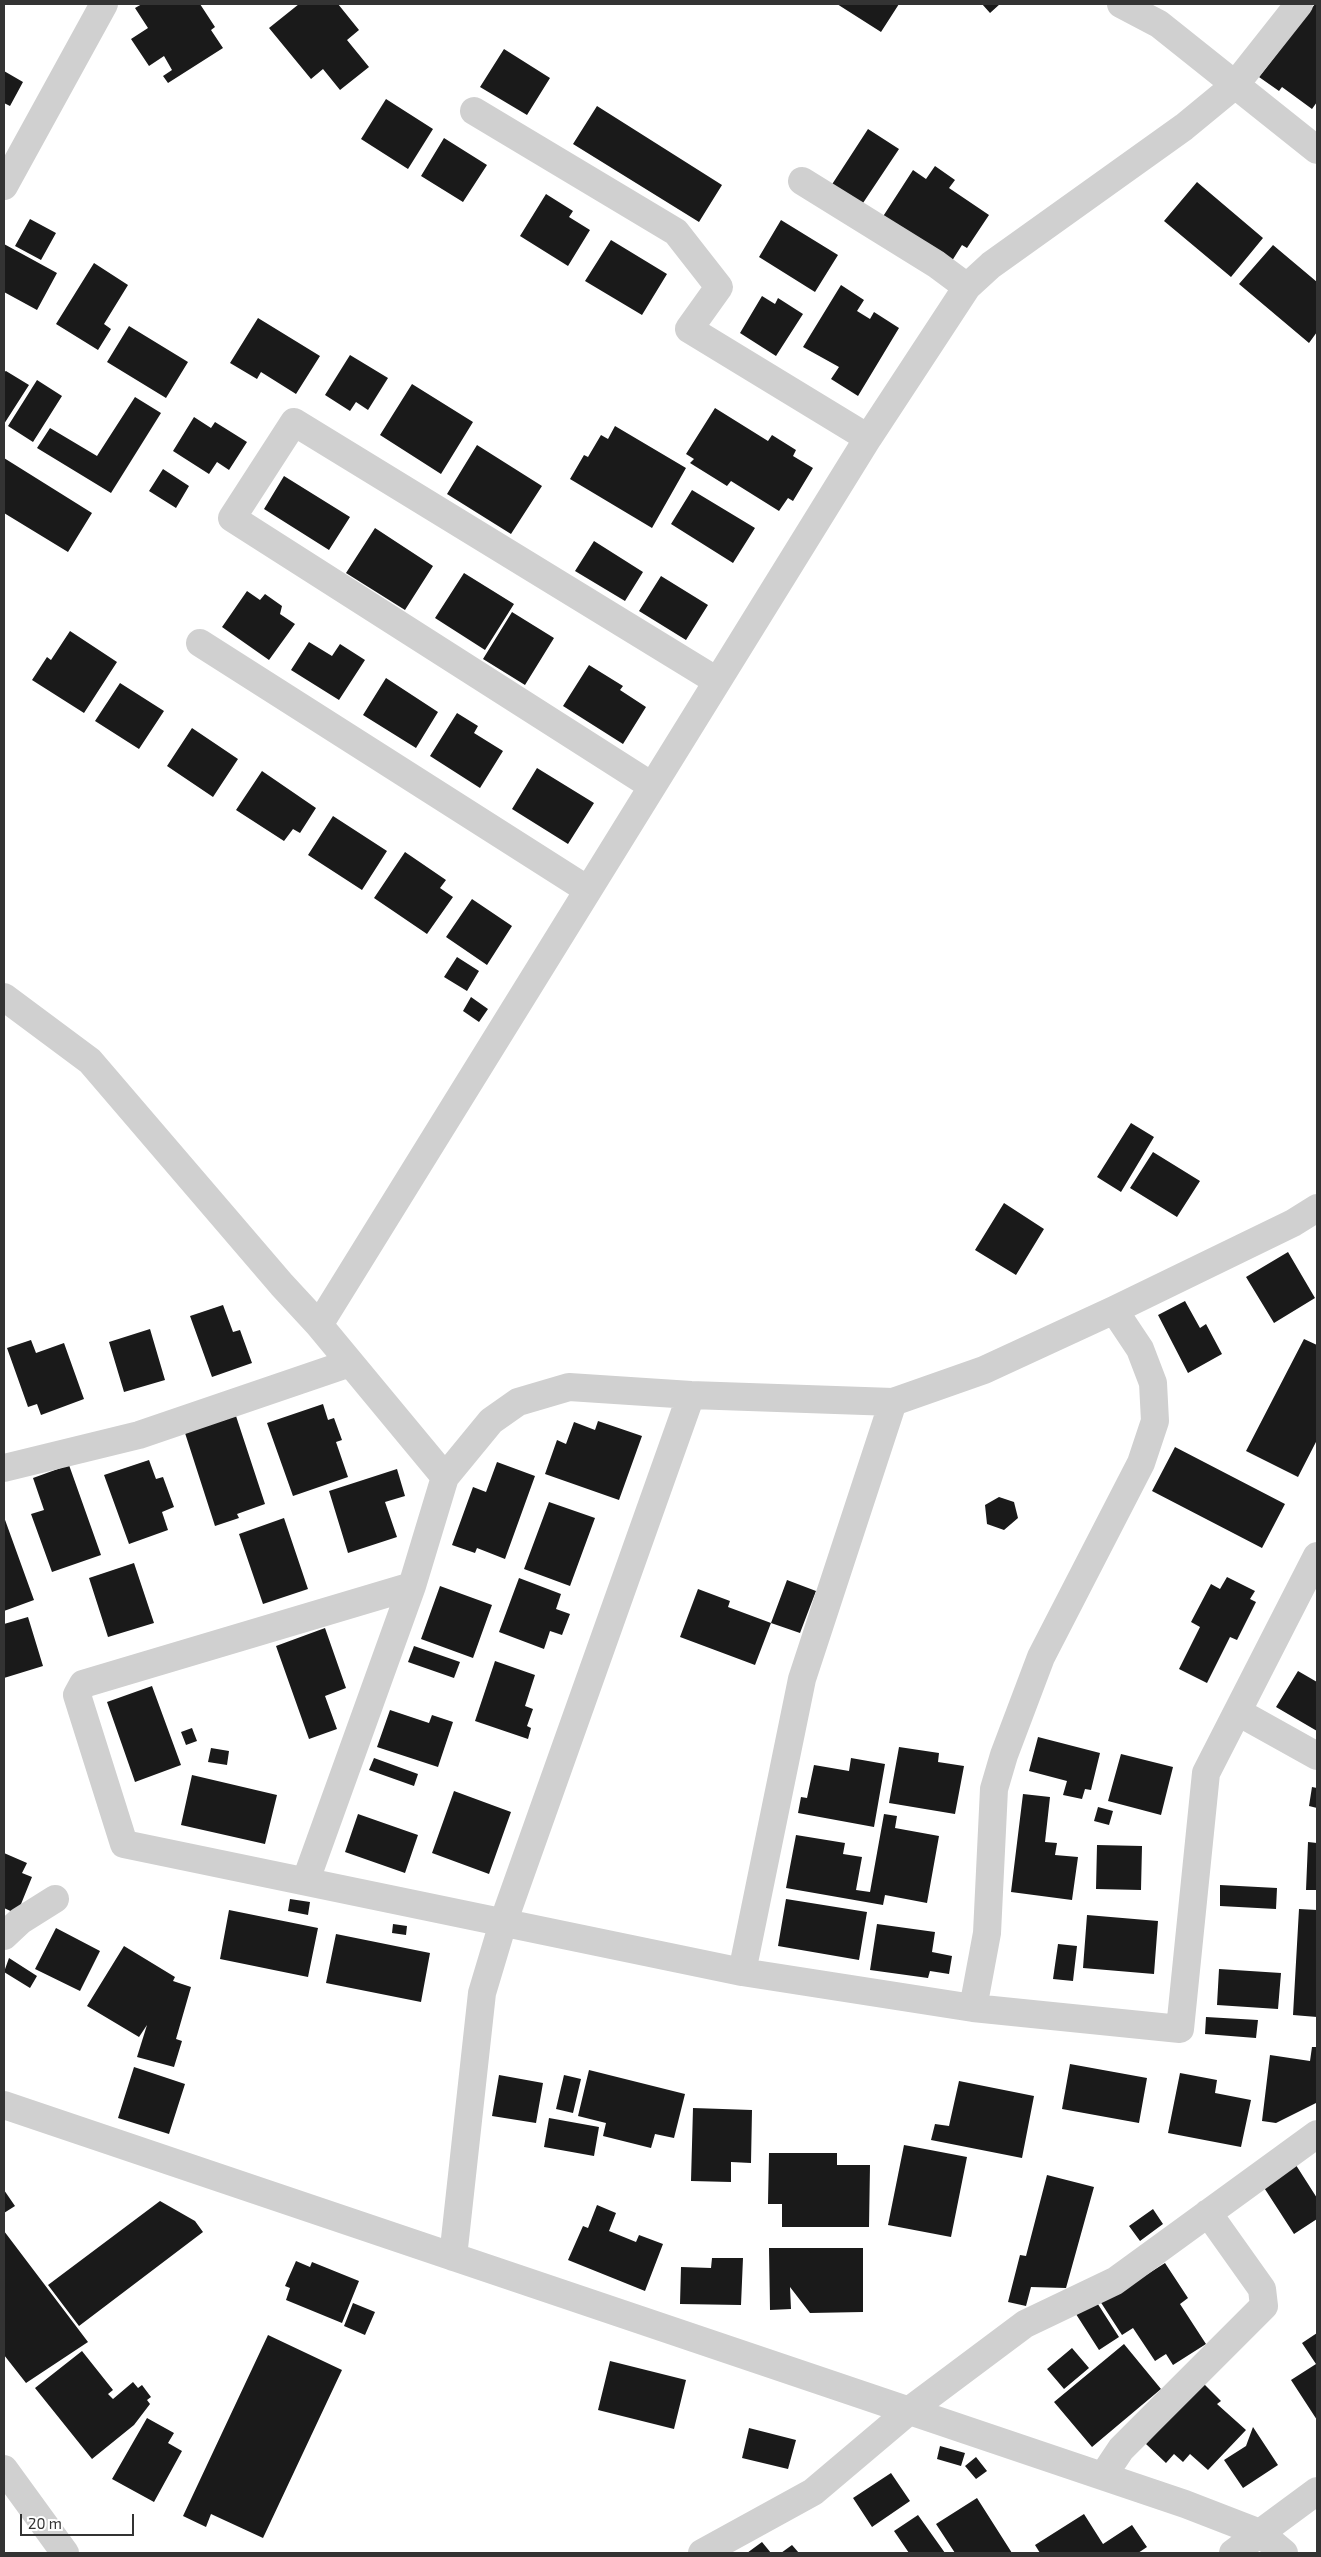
<!DOCTYPE html>
<style>
body{margin:0}
#map{position:relative;width:1321px;height:2557px;overflow:hidden;background:#fff;font-family:"Exo 2",sans-serif}
canvas{display:block}
.frame{position:absolute;inset:0;border:5px solid #333;pointer-events:none}
.scale{position:absolute;left:20px;top:2514px;width:114px;height:22px;box-sizing:border-box;border:2px solid #333;border-top:0;padding-left:6px;font-size:15px;line-height:18px;white-space:nowrap;color:#333;-webkit-text-stroke:4px #fff;paint-order:stroke}
</style>
<div id="map">
<canvas width="1321" height="2557"></canvas>
<div class="frame"></div>
<div class="scale">20 m</div>
</div>
<script>
const c = document.querySelector('canvas').getContext('2d');
c.lineJoin = 'round';
function fill(path, color) { c.fillStyle = color; c.fill(path, 'evenodd'); }
function stroke(path, color, width, dash) { c.strokeStyle = color; c.lineWidth = width; c.lineCap = dash ? 'butt' : 'round'; c.setLineDash(dash || []); c.stroke(path); }
const building = new Path2D(`
 M142,4H200L215,27L211,30L223,48L168,83L163,76L172,70L164,56L149,66L131,39L148,28L135,8Z
 M299,4H338L359,30L347,40L369,67L340,90L323,69L311,79L269,28Z
 M837,4H899L881,32Z
 M982,4H1000L990,13Z
 M1315,4H1317V102L1312,109L1282,87L1279,91L1259,77Z
 M504,49L550,78L527,115L480,87Z
 M4,71L23,82L10,106L4,103Z
 M386,99L433,129L408,169L361,139Z
 M597,106L722,185L699,222L573,144Z
 M868,129L899,149L859,209L829,189Z
 M444,138L487,165L463,202L421,176Z
 M935,166L955,180L949,188L989,215L967,248L962,245L950,264L882,218L913,170L926,179Z
 M1197,182L1263,238L1231,277L1164,221Z
 M546,194L573,211L569,217L590,230L568,266L520,236Z
 M30,219L56,233L41,260L15,246Z
 M781,220L838,255L815,292L759,257Z
 M611,240L667,274L642,315L585,281Z
 M4,244L57,273L37,310L4,292Z
 M1273,245L1317,282V332L1309,343L1239,284Z
 M94,263L128,285L104,324L111,329L98,350L56,324Z
 M841,285L864,300L857,311L870,319L874,312L899,328L858,396L831,379L839,367L803,347Z
 M762,296L775,304L778,298L803,314L776,356L740,333Z
 M258,318L320,356L296,394L261,372L257,379L230,363Z
 M129,326L188,362L166,398L107,362Z
 M350,355L388,378L368,410L356,402L350,411L325,395Z
 M6,371L29,385L4,424V372Z
 M37,380L62,396L33,442L8,426Z
 M412,384L473,422L441,474L380,435Z
 M135,397L161,413L111,493L37,448L50,428L97,456Z
 M715,408L768,441L772,435L796,450L793,456L813,468L793,501L788,498L779,511L731,481L727,486L690,463L694,459L686,454Z
 M194,417L211,428L215,422L247,442L229,470L217,462L209,474L173,451Z
 M615,426L686,468L652,528L570,479L584,455L588,457L601,435L608,439Z
 M477,445L542,486L511,534L447,494Z
 M4,458L92,513L68,552L4,513Z
 M163,469L189,486L176,508L149,491Z
 M284,476L350,517L329,550L264,509Z
 M692,490L755,528L733,563L671,524Z
 M375,528L433,566L405,610L346,573Z
 M594,541L643,572L625,601L575,571Z
 M464,573L514,604L485,650L435,618Z
 M661,576L708,605L686,640L639,611Z
 M247,591L260,600L265,594L282,606L280,614L295,624L269,660L222,627Z
 M512,612L554,638L525,685L483,659Z
 M70,631L117,662L84,713L32,680L47,657L51,660Z
 M309,642L332,656L340,644L365,660L339,700L291,670Z
 M589,665L623,686L620,690L646,707L623,744L563,706Z
 M386,678L438,712L416,748L363,715Z
 M120,683L164,711L139,749L95,721Z
 M457,713L478,726L474,733L503,751L480,788L430,756Z
 M192,728L238,759L213,797L167,766Z
 M537,768L594,803L568,844L512,809Z
 M262,771L316,808L300,833L293,829L284,841L236,810Z
 M333,816L387,851L362,890L308,855Z
 M405,852L446,880L440,888L453,897L427,934L374,898Z
 M472,899L512,926L487,965L446,937Z
 M457,957L479,971L467,991L444,977Z
 M471,997L488,1009L479,1022L463,1011Z
 M1131,1123L1154,1137L1121,1192L1097,1177Z
 M1153,1152L1200,1181L1177,1217L1130,1188Z
 M1004,1203L1044,1229L1016,1275L975,1250Z
 M1288,1252L1315,1298L1274,1323L1246,1277Z
 M1185,1301L1200,1328L1206,1324L1222,1354L1188,1373L1158,1315Z
 M223,1305L233,1332L240,1330L252,1363L212,1377L190,1316Z
 M150,1329L165,1380L124,1392L109,1342Z
 M1304,1339L1317,1345V1440L1298,1477L1246,1451Z
 M31,1340L36,1353L64,1343L84,1399L41,1415L37,1404L28,1407L7,1348Z
 M323,1404L328,1420L334,1418L342,1440L336,1442L348,1477L293,1496L267,1423Z
 M236,1416L265,1504L237,1514L239,1518L215,1526L185,1433Z
 M598,1421L642,1436L619,1500L545,1474L557,1440L566,1444L574,1422L595,1430Z
 M1175,1447L1285,1504L1262,1548L1152,1491Z
 M149,1460L156,1479L163,1477L174,1507L162,1512L168,1530L129,1544L104,1475Z
 M497,1462L535,1476L505,1559L477,1548L475,1553L452,1545L473,1487L486,1492Z
 M69,1465L101,1555L52,1572L31,1514L44,1510L33,1478Z
 M397,1469L405,1496L385,1502L397,1537L348,1553L329,1491Z
 M999,1497L1014,1502L1018,1518L1004,1530L987,1524L985,1505Z
 M549,1502L595,1518L570,1586L524,1569Z
 M4,1517L34,1600L4,1611Z
 M284,1518L308,1589L263,1604L239,1534Z
 M134,1563L154,1623L108,1637L89,1578Z
 M1227,1577L1255,1591L1250,1599L1256,1602L1237,1640L1230,1637L1207,1683L1179,1669L1200,1627L1191,1622L1211,1584L1220,1589Z
 M519,1578L561,1594L556,1609L570,1614L562,1635L550,1631L544,1649L499,1632Z
 M787,1580L816,1591L800,1633L771,1623Z
 M440,1586L492,1605L473,1658L421,1639Z
 M698,1589L730,1601L728,1607L771,1623L755,1665L680,1637Z
 M28,1617L43,1666L4,1678V1624Z
 M325,1628L346,1688L325,1696L337,1729L309,1739L276,1646Z
 M414,1646L460,1662L454,1678L408,1662Z
 M495,1661L535,1675L525,1706L533,1709L527,1726L531,1728L528,1739L475,1721Z
 M1298,1671L1317,1682V1731L1276,1707Z
 M152,1686L181,1765L135,1782L107,1702Z
 M390,1710L429,1723L432,1715L453,1722L438,1767L377,1747Z
 M192,1728L197,1741L186,1745L181,1732Z
 M1038,1737L1100,1753L1091,1790L1085,1789L1082,1799L1063,1795L1067,1781L1029,1771Z
 M899,1747L939,1753L938,1762L964,1766L955,1814L889,1803Z
 M211,1748L229,1751L227,1765L208,1762Z
 M1121,1754L1173,1767L1161,1815L1108,1801Z
 M374,1758L418,1774L414,1786L369,1770Z
 M851,1758L885,1764L874,1827L798,1813L801,1797L807,1798L814,1765L849,1771Z
 M192,1775L277,1795L265,1844L181,1825Z
 M1312,1787L1317,1788V1808L1309,1806Z
 M454,1791L511,1812L489,1874L432,1853Z
 M1023,1794L1050,1797L1045,1842L1057,1843L1055,1855L1078,1857L1072,1900L1011,1892Z
 M1098,1807L1113,1811L1109,1825L1094,1821Z
 M358,1814L418,1835L405,1873L345,1852Z
 M884,1814L897,1816L895,1828L939,1836L927,1903L885,1895L883,1905L786,1888L796,1835L845,1843L843,1854L862,1857L856,1890L870,1892Z
 M1308,1842L1317,1843V1890H1306Z
 M1097,1845L1142,1846L1141,1890L1096,1889Z
 M4,1853L27,1863L22,1873L32,1877L17,1914L4,1908Z
 M1220,1885L1277,1888L1276,1909L1220,1906Z
 M290,1899L310,1902L308,1915L288,1911Z
 M786,1899L867,1912L859,1960L778,1946Z
 M1299,1909L1317,1910V2017L1293,2015Z
 M229,1910L318,1928L308,1977L220,1959Z
 M1087,1915L1158,1921L1154,1974L1083,1968Z
 M393,1924L407,1926L406,1935L392,1933Z
 M877,1924L935,1932L932,1952L952,1956L949,1974L930,1971L928,1978L870,1970Z
 M56,1928L100,1951L80,1991L35,1969Z
 M336,1934L430,1953L421,2002L326,1983Z
 M1058,1944L1077,1946L1073,1981L1053,1979Z
 M124,1946L175,1977L173,1981L191,1987L176,2039L182,2041L174,2067L137,2057L147,2025L139,2037L87,2006Z
 M9,1958L37,1976L30,1988L4,1972Z
 M1219,1969L1281,1973L1278,2009L1217,2005Z
 M1206,2017L1258,2020L1256,2038L1205,2034Z
 M1312,2047H1317L1316,2103L1276,2123L1262,2121L1270,2055L1310,2061Z
 M1070,2064L1147,2078L1139,2123L1062,2109Z
 M134,2067L185,2084L169,2134L118,2118Z
 M589,2070L685,2094L674,2138L655,2134L651,2148L603,2136L606,2123L578,2116Z
 M1180,2073L1217,2080L1215,2093L1251,2100L1241,2147L1168,2133Z
 M499,2075L543,2083L536,2123L492,2116Z
 M564,2075L581,2079L573,2113L556,2109Z
 M959,2081L1034,2096L1022,2158L931,2140L935,2124L949,2126Z
 M693,2108L752,2110L751,2163L731,2162V2182L691,2181Z
 M549,2118L599,2127L594,2156L544,2147Z
 M904,2145L967,2157L951,2237L888,2225Z
 M769,2153H837V2165H870L869,2227H782V2204H768Z
 M1294,2162L1317,2198V2219L1294,2234L1261,2183Z
 M1047,2175L1094,2187L1066,2288L1031,2287L1026,2306L1008,2302L1020,2255L1026,2256Z
 M4,2190L15,2206L4,2213Z
 M160,2201L195,2221L203,2232L79,2326L48,2285Z
 M597,2205L616,2213L609,2231L636,2242L639,2235L663,2244L645,2291L568,2260L583,2226L588,2228Z
 M1153,2209L1163,2224L1140,2241L1129,2226Z
 M4,2231L88,2342L26,2383L4,2355Z
 M769,2248H863V2312L810,2313L790,2287L791,2309L770,2310Z
 M712,2258H743L741,2305L680,2304L681,2267L711,2268Z
 M296,2261L310,2267L312,2262L359,2281L342,2323L286,2300L290,2288L285,2286Z
 M1165,2263L1188,2298L1180,2304L1206,2344L1173,2365L1166,2354L1155,2361L1133,2328L1122,2335L1098,2298L1124,2289Z
 M1094,2298L1119,2337L1099,2350L1074,2311Z
 M353,2303L375,2312L365,2335L344,2326Z
 M1317,2333V2420L1291,2380L1316,2364L1302,2343Z
 M268,2335L342,2370L263,2538L211,2514L206,2527L183,2516Z
 M1124,2344L1161,2389L1092,2447L1054,2402Z
 M1072,2348L1089,2368L1064,2389L1047,2369Z
 M82,2351L113,2390L108,2394L113,2399L133,2382L138,2388L142,2385L151,2397L147,2400L150,2404L134,2425L92,2459L35,2388Z
 M610,2361L686,2380L674,2429L598,2410Z
 M1203,2383L1221,2401L1217,2404L1246,2430L1208,2470L1190,2454L1183,2462L1174,2454L1166,2463L1146,2444Z
 M147,2418L174,2433L168,2443L182,2451L154,2502L112,2479Z
 M1253,2427L1278,2465L1243,2488L1224,2460L1246,2446Z
 M749,2428L796,2440L788,2469L742,2458Z
 M940,2446L965,2453L961,2466L937,2459Z
 M976,2457L987,2471L976,2479L965,2466Z
 M891,2473L910,2501L872,2527L853,2498Z
 M977,2498L1012,2553H955L936,2524Z
 M1084,2514L1103,2544L1132,2525L1147,2547L1138,2553H1040L1035,2545Z
 M918,2515L945,2553H909L894,2531Z
 M762,2542L771,2553H747Z
 M792,2545L799,2553H781Z`);
const minor = new Path2D(`
 M1121,4L1159,24L1317,150
 M474,111L676,232L719,287L689,329L868,438
 M802,181L936,264L967,287
 M4,186L104,4
 M200,643L588,890
 M652,786L232,518L294,422L717,681
 M4,997L90,1061L282,1285L319,1325L868,438L967,287L991,265L1184,127L1235,85L1299,4
 M319,1325L445,1477
 M4,1468L139,1435L350,1363
 M412,1586L83,1684L77,1695L124,1844L742,1972L973,2008L1180,2029L1206,1773L1317,1556
 M1238,1712L1317,1756
 M306,1880L412,1586L445,1477L491,1421L518,1402L569,1387L691,1395L893,1402L984,1370L1114,1310L1293,1223L1317,1208
 M4,1936L20,1921L55,1899
 M742,1972L802,1679L893,1402
 M973,2008L987,1933L994,1789L1004,1755L1041,1657L1141,1463L1155,1421L1153,1383L1140,1349L1114,1310
 M4,2105L1185,2504L1260,2533L1284,2553
 M453,2257L482,1993L503,1923L691,1395
 M4,2469L65,2553
 M1103,2476L1121,2449L1264,2306L1262,2289L1208,2213
 M702,2553L813,2492L910,2410L1025,2324L1115,2281L1317,2134
 M1233,2553L1317,2491`);
fill(building, '#1a1a1a');
stroke(minor, '#d0d0d0', 28);
</script>
